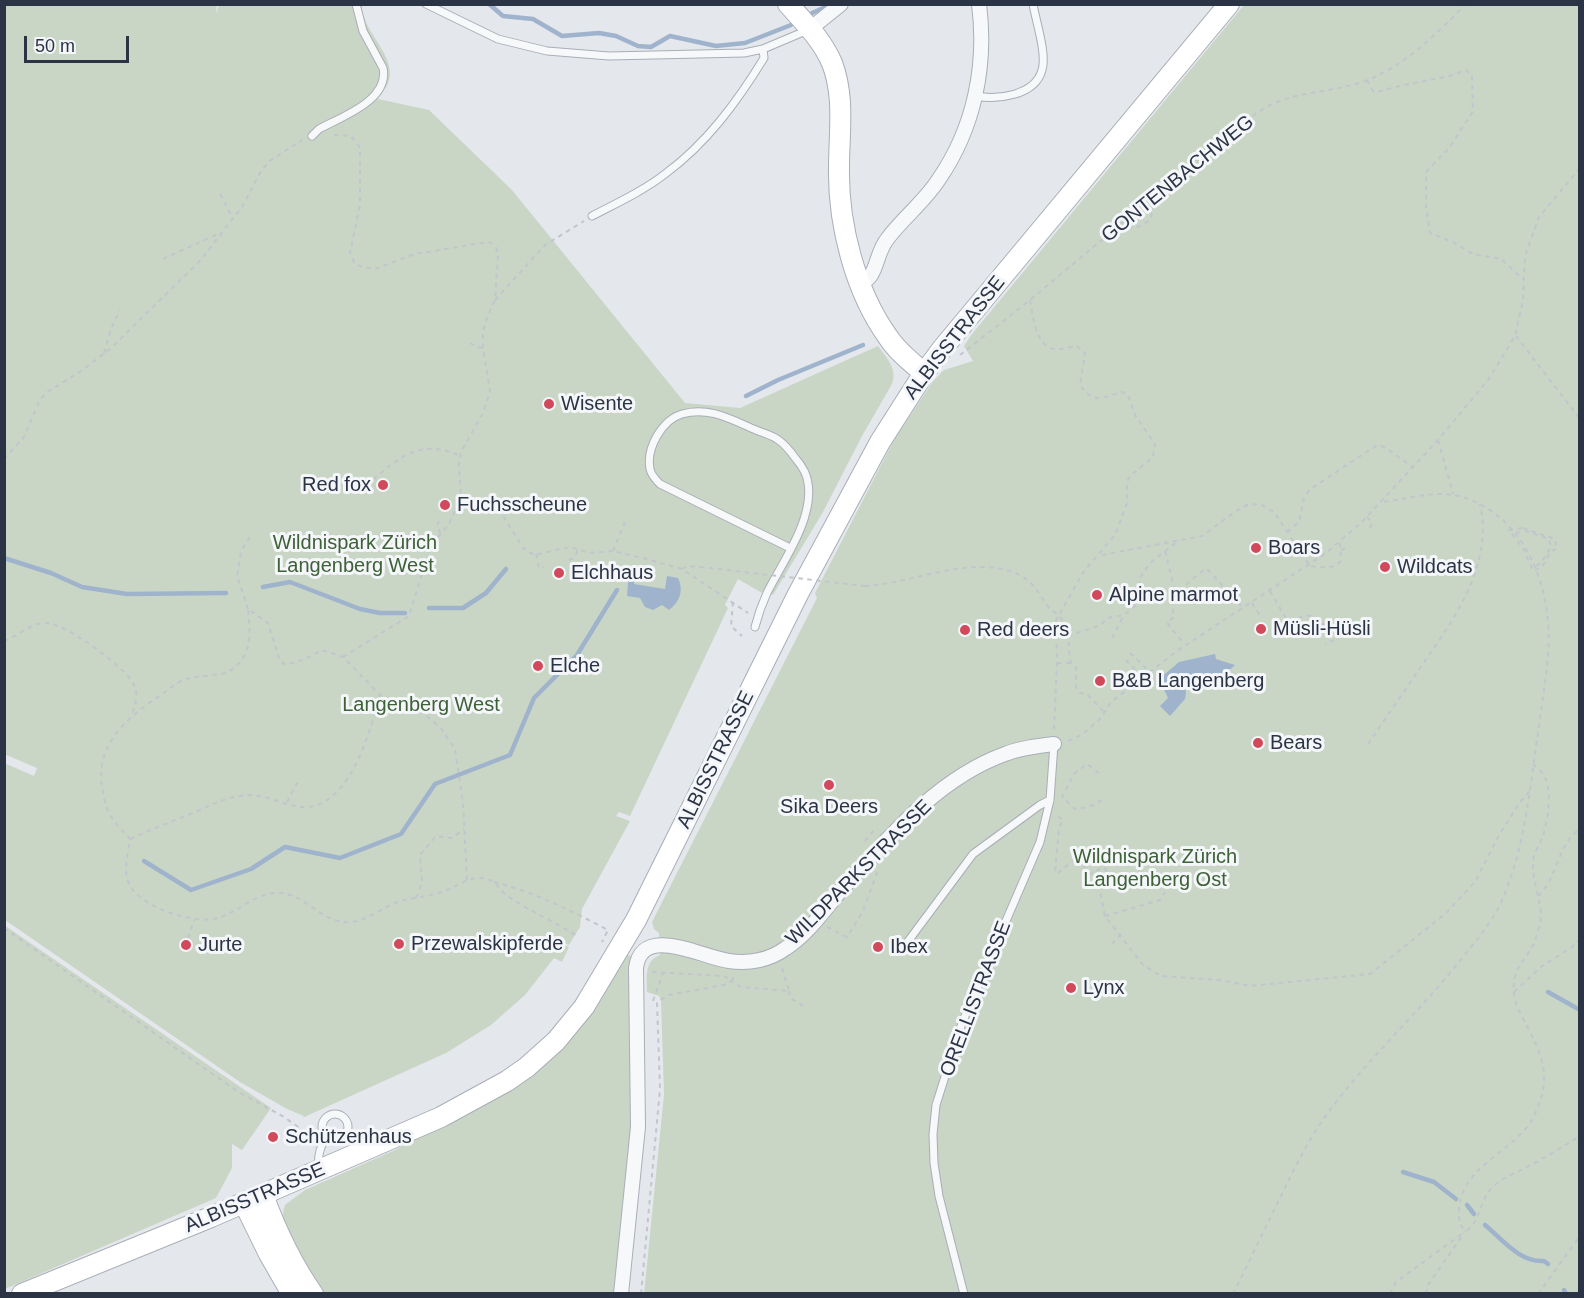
<!DOCTYPE html>
<meta charset="utf-8">
<style>
body{margin:0}
#map{position:relative;width:1584px;height:1298px;overflow:hidden;background:#e4e7ec;font-family:Helvetica,sans-serif}
canvas{display:block}
.frame{position:absolute;inset:0;border:6px solid #2b3445;pointer-events:none}
.scale{position:absolute;left:24px;top:36px;width:105px;height:27px;box-sizing:border-box;border:3px solid #2b3445;border-top:0;padding-left:8px;font-size:18px;line-height:21px;white-space:nowrap;color:#2b3445;-webkit-text-stroke:4px #f4f6f9;paint-order:stroke}
</style>
<div id="map">
<canvas width="1584" height="1298"></canvas>
<div class="frame"></div>
<div class="scale">50 m</div>
</div>
<script>
const c = document.querySelector('canvas').getContext('2d');
c.lineJoin = 'round';
function fill(path, color) { c.fillStyle = color; c.fill(path, 'evenodd'); }
function stroke(path, color, width, dash) { c.strokeStyle = color; c.lineWidth = width; c.lineCap = dash ? 'butt' : 'round'; c.setLineDash(dash || []); c.stroke(path); }
function write(font, color, halo, rows, align = 'center') {
  c.font = font + ' Helvetica,sans-serif'; c.lineWidth = 6; c.setLineDash([]); c.textBaseline = 'middle'; c.strokeStyle = halo; c.fillStyle = color; for (const [text, x, y, turn = 0] of rows) {
    c.save(); c.translate(x, y); c.rotate((+turn || 0) * Math.PI / 180); c.textAlign = isNaN(turn) ? turn : align; if (halo) c.strokeText(text, 0, 0); c.fillText(text, 0, 0); c.restore();
  }
}
const green = new Path2D(`
 M5,5H217L216,14L219,5H362C361,31 399,57 388,83C386,88 381,94 378,99L429,110L512,190L685,403L740,408L878,346C886,357 898,369 892,384L862,436L823,512L773,595L764,590L762,593L738,579L725,605L728,608L630,816L619,812L616,816L630,821L582,909L580,927L569,945L552,937L551,939L569,947L562,962L554,958L525,995L491,1025L446,1053L302,1118L304,1116L287,1109L240,1082L5,920L4,763L34,776L37,768L4,754Z
 M1244,5H1579V1293L644,1294L664,1095L661,1000L659,996L647,992C647,977 644,961 660,955L659,933L654,929L652,922L817,598L815,593L895,438L934,380L944,370L973,361L964,346L972,334Z
 M4,925L271,1108L242,1150L232,1144V1168L216,1198L5,1289Z
 M624,954L631,956L632,1125L615,1293H322C308,1273 275,1229 285,1205L305,1190L395,1150L499,1095Z`);
const water = new Path2D(`
 M629,571L636,572L634,584L665,589L667,576L678,578C684,590 680,602 669,610L662,605L653,610L645,607L640,598L627,596Z
 M1215,654L1216,659L1235,665C1226,675 1209,681 1198,675L1184,677L1186,693L1185,699L1170,716L1160,706L1168,698L1159,679L1179,662Z`);
const stream = new Path2D(`
 M489,4L503,16L533,19L562,36L599,33L616,36L638,46L651,47L670,36L716,46L745,43L791,25
 M812,13L828,6
 M746,396L778,380L863,345
 M4,558L51,573L82,587L127,594L226,593
 M263,587L290,582L360,609L380,613H405
 M429,608H463L486,593L506,569
 M144,861L191,890L251,869L285,847L340,858L401,834L435,784L510,755L534,698L577,655L617,590
 M1548,992L1580,1010
 M1403,1172L1434,1182L1456,1199
 M1467,1205L1474,1214
 M1485,1225C1502,1239 1520,1263 1544,1261L1548,1264
 M1564,1290L1566,1294`);
const path = new Path2D(`
 M1367,80L1373,91L1378,92C1403,84 1428,81 1453,75C1458,74 1461,71 1466,70L1472,76L1473,111L1450,147L1426,172V205L1430,233L1453,242L1473,254L1501,259L1524,280
 M334,135L351,136L359,146L360,154V205L350,253L355,264L362,267L375,269L415,254L488,242C495,244 497,248 498,255L495,300L487,317L483,332V348L490,391L484,411L461,452L459,464L461,502
 M220,194C227,203 225,209 234,217
 M1119,226L1136,228L1150,220L1154,207L1152,198
 M163,259L220,233
 M495,300L545,245L584,221
 M1030,300C1033,315 1035,346 1054,349C1061,350 1070,347 1077,346L1085,353L1080,385C1094,405 1101,397 1123,392L1128,395L1135,415L1155,444L1153,457L1130,476L1127,482V503L1115,535L1084,571L1056,620L1057,663L1054,729
 M1516,336L1580,419
 M470,343L477,347L483,348
 M104,353L111,329L120,310
 M960,355L1030,300L1237,127C1251,118 1264,106 1280,101C1307,91 1337,91 1365,81C1406,65 1435,35 1466,4
 M1438,440L1453,494
 M4,459L24,437L40,400L46,393L81,371L110,349L199,262L242,207L260,173L268,162L302,140
 M367,486C395,459 420,437 460,456
 M1367,517L1372,522L1370,528
 M439,521L437,526L441,535
 M1523,528L1555,539L1557,549L1551,551L1542,567L1533,571L1524,550L1509,530Z
 M1287,532L1299,522L1304,498L1309,490L1377,445L1384,447L1413,467
 M1516,533L1526,531L1549,539L1551,547L1541,563L1536,566
 M1341,550L1349,547
 M613,551L625,522
 M1165,551L1175,591C1188,587 1195,574 1207,569L1243,608
 M536,554L539,568L544,567
 M1102,555L1202,536L1236,511L1247,505L1260,504L1274,512L1310,566C1322,567 1332,570 1341,561L1340,543
 M569,560L575,557L578,549
 M682,569L687,566L700,567
 M865,586C913,584 983,549 1026,579C1035,585 1040,595 1046,604C1053,613 1062,615 1066,627C1070,639 1068,652 1071,663L1076,668V687L1080,693L1087,694L1103,711
 M1175,591L1172,604L1174,617L1167,623L1184,644
 M1270,591L1287,620L1312,615L1307,630L1323,624L1332,628L1337,639L1325,644
 M733,602L731,626L742,636
 M1252,603L1261,617
 M248,609L237,576L241,551L252,534
 M1068,636L1101,625L1107,618L1124,615L1142,600L1139,579L1150,563L1177,542
 M1112,638L1124,615
 M4,641C18,636 32,622 47,623C66,624 124,666 133,683C139,694 136,703 132,714
 M1130,653L1145,667L1148,674
 M343,657L409,616L429,551L434,542L449,524L455,510L461,502L476,501L496,508L502,514L523,548L534,555L570,547L590,553L613,551L650,560L682,569L748,613
 M1126,662L1127,661L1143,678
 M1057,663H1071
 M1068,741L1083,734L1100,719L1111,702L1177,651L1326,553L1361,523L1438,440L1488,380L1515,336L1523,300L1525,256L1539,217L1580,168
 M1368,744C1385,719 1403,693 1420,668C1453,621 1494,565 1480,504
 M1533,764C1536,767 1541,770 1543,774C1553,788 1548,820 1543,836C1540,844 1534,852 1533,861C1532,880 1540,897 1541,915C1541,922 1538,931 1536,937C1529,961 1511,963 1514,995C1515,1005 1521,1014 1526,1024C1543,1057 1552,1077 1535,1114C1518,1152 1460,1164 1459,1211C1459,1220 1459,1225 1466,1231C1482,1221 1478,1199 1495,1185C1502,1178 1514,1174 1523,1169C1543,1159 1561,1148 1580,1136
 M1099,773L1087,764L1074,774L1062,797L1075,809C1086,808 1098,805 1105,796
 M287,802L300,778
 M1058,817L1063,819L1059,828L1055,873H1058L1078,856L1084,863L1085,877L1103,867L1106,870L1100,892L1105,916L1143,965L1161,976L1219,980L1250,986L1370,974L1445,914L1475,882L1498,837L1520,802L1530,791
 M130,839C151,830 172,821 193,813C210,805 225,798 244,795C266,793 287,808 307,807C351,804 371,729 380,695
 M865,841L875,829H878
 M467,880L463,803L455,749L440,727L420,711L380,695L343,657L322,650L305,659L286,665L280,661L268,623L248,609C250,631 253,652 234,668C220,679 197,673 181,681C173,685 166,692 158,697C125,719 93,747 103,792C104,801 107,811 112,818C117,826 124,832 130,839C128,853 123,870 129,884C140,907 194,925 218,918C238,912 254,894 276,893C304,891 322,925 351,922C370,920 383,906 401,901C415,897 431,896 445,891C457,887 465,878 479,878C483,878 488,879 492,881C497,884 500,890 505,894C527,910 553,921 576,935
 M494,882C534,892 572,911 608,930L602,942
 M1538,896C1558,878 1557,844 1580,829
 M416,898L422,883L420,855L436,836L452,838L464,829
 M1105,916L1160,900L1165,892
 M827,927L847,937L863,911L878,870
 M4,928L237,1091L284,1117L315,1139
 M188,938L194,920
 M1112,944L1121,934
 M652,972L724,976L732,981L734,976
 M789,991L790,998L804,1006
 M1514,992L1542,966L1571,948L1580,939
 M653,1001L663,973
 M641,1294L660,1089L657,1002L669,995L724,985L732,981L741,987L789,991L781,965
 M1233,1294C1249,1262 1264,1230 1280,1198C1296,1165 1310,1136 1333,1106C1372,1055 1419,1012 1459,962C1475,942 1492,923 1502,900C1523,853 1529,797 1536,747C1540,717 1545,687 1548,656C1553,595 1531,525 1471,500C1440,487 1412,499 1381,502
 M1390,1294L1396,1282L1466,1231
 M1426,1294L1428,1285L1464,1233
 M1538,1294L1580,1236`);
const lane = new Path2D(`
 M426,4L498,39L547,51L609,56L744,53L763,49L808,30
 M976,96C997,100 1035,96 1042,70C1047,54 1036,22 1033,4
 M312,136L319,129C341,117 390,100 383,68L363,31L356,4
 M592,216C617,203 643,191 665,174C707,143 737,102 764,58L763,49
 M755,627C758,615 762,604 767,593C783,561 814,519 808,483C807,474 802,466 796,459C791,452 785,444 777,439C771,435 763,433 756,430C732,420 709,406 682,414C662,420 646,448 650,469C651,475 656,480 660,484L790,548
 M906,944L973,854L1040,805L1050,800
 M322 1127a13 13 0 1 1 26 0a13 13 0 1 1-26 0Z
 M319,1168C317,1156 320,1147 326,1137
 M964,1294L939,1196L934,1163L933,1134L936,1105L962,1023L1040,842L1050,800L1054,744`);
const street = new Path2D(`
 M810,29L841,4
 M861,285C864,282 869,278 871,275C878,264 878,250 888,238C904,217 925,201 939,179C974,128 987,66 979,4
 M621,1294L638,1127L636,968C642,923 703,958 729,961C749,964 770,960 786,948C808,934 825,909 842,889C888,838 938,778 1005,754C1020,748 1037,746 1054,744`);
const secondary = new Path2D(`
 M788,4C805,23 822,40 832,63C845,97 839,132 839,168C838,224 855,291 888,337C897,351 911,362 924,373
 M263,1195C276,1230 291,1263 313,1294
 M244,1203L269,1254L292,1294
 M22,1294L211,1217L441,1117L507,1081L527,1067L556,1041L584,1007L636,920L798,594L880,442L924,373L942,349L1229,4`);
const pathBridge = new Path2D(`
 M700,567L865,586`);
const markers = [
 [549,404,6,"#d1495b"],
 [383,485,6,"#d1495b"],
 [445,505,6,"#d1495b"],
 [1256,548,6,"#d1495b"],
 [1385,567,6,"#d1495b"],
 [559,573,6,"#d1495b"],
 [1097,595,6,"#d1495b"],
 [1261,629,6,"#d1495b"],
 [965,630,6,"#d1495b"],
 [538,666,6,"#d1495b"],
 [1100,681,6,"#d1495b"],
 [1258,743,6,"#d1495b"],
 [829,785,6,"#d1495b"],
 [399,944,6,"#d1495b"],
 [186,945,6,"#d1495b"],
 [878,947,6,"#d1495b"],
 [1071,988,6,"#d1495b"],
 [273,1137,6,"#d1495b"]
];
const streetNames = [
 ["GONTENBACHWEG",1178,179,-39],
 ["ALBISSTRASSE",955,338,-52],
 ["ALBISSTRASSE",716,760,-64],
 ["WILDPARKSTRASSE",859,873,-45],
 ["ORELLISTRASSE",976,999,-69],
 ["ALBISSTRASSE",255,1198,-23]
];
const poiNames = [
 ["Wisente",561,404],
 ["Red fox",371,485,"right"],
 ["Fuchsscheune",457,505],
 ["Boars",1268,548],
 ["Wildcats",1397,567],
 ["Elchhaus",571,573],
 ["Alpine marmot",1109,595],
 ["Müsli-Hüsli",1273,629],
 ["Red deers",977,630],
 ["Elche",550,666],
 ["B&B Langenberg",1112,681],
 ["Bears",1270,743],
 ["Sika Deers",829,807,"center"],
 ["Przewalskipferde",411,944],
 ["Jurte",198,945],
 ["Ibex",890,947],
 ["Lynx",1083,988],
 ["Schützenhaus",285,1137]
];
const parkNames = [
 ["Wildnispark Zürich",355,543],
 ["Langenberg West",355,566],
 ["Langenberg West",421,705],
 ["Wildnispark Zürich",1155,857],
 ["Langenberg Ost",1155,880]
];
fill(green, '#c9d6c5');
fill(water, '#9fb4cc');
stroke(stream, '#9fb4cc', 4.5);
stroke(lane, '#a9aeb7', 9);
stroke(street, '#a9aeb7', 16);
stroke(secondary, '#a9aeb7', 22);
stroke(path, '#c2c5cb', 2, [4.5, 4.5]);
stroke(lane, '#f7f8fa', 7);
stroke(street, '#f7f8fa', 14);
stroke(secondary, '#fff', 20);
stroke(pathBridge, '#c2c5cb', 2, [4.5, 4.5]);
for (const [x, y, r, color] of markers) { const dot = new Path2D(); dot.arc(x, y, r, 0, 2 * Math.PI); c.fillStyle = color; c.fill(dot); stroke(dot, '#f4f6f9', 2); }
write('20px', '#2b3445', '#f4f6f9', streetNames);
write('20px', '#2b3445', '#f4f6f9', poiNames, 'left');
write('20px', '#3f6138', '#f4f6f9', parkNames);
</script>
